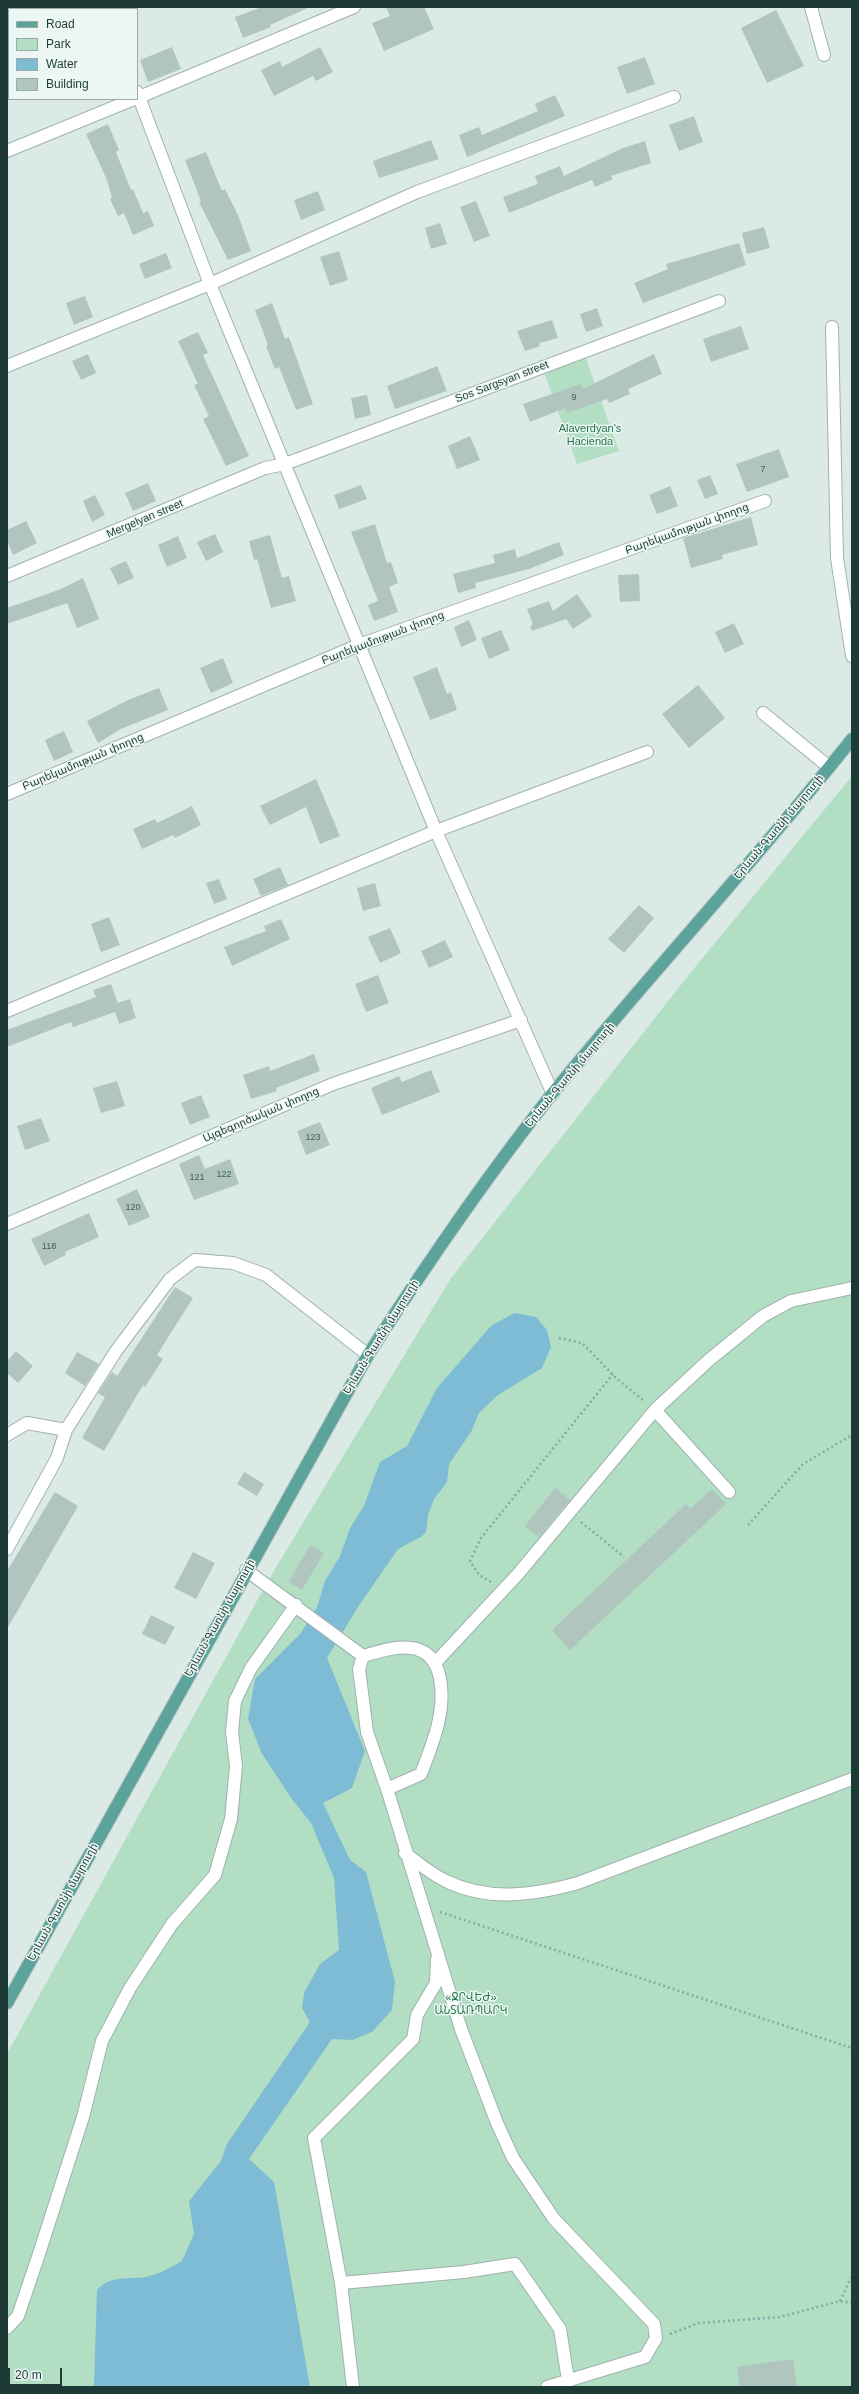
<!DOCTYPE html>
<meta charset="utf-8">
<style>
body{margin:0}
#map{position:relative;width:859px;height:2394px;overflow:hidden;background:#dceae6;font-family:Helvetica,sans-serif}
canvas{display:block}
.frame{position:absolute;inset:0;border:8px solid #1d3a36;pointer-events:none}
.legend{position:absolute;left:8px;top:8px;width:130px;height:92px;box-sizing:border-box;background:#ecf7f3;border:1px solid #99aba7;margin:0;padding:5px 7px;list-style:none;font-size:12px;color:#1d3a36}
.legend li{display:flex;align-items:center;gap:8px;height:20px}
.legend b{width:20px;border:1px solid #99aba7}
.scale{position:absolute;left:8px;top:2368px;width:54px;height:18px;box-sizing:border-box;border:2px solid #1d3a36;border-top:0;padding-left:5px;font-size:12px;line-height:14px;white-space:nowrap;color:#1d3a36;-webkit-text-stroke:3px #ecf7f3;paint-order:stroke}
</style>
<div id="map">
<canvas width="859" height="2394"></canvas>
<div class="frame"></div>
<ul class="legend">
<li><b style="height:5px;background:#5ca49b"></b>Road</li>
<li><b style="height:11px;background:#b2dec4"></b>Park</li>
<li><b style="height:11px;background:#7ebcd5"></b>Water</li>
<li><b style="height:11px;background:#b1c5bf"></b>Building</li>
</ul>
<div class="scale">20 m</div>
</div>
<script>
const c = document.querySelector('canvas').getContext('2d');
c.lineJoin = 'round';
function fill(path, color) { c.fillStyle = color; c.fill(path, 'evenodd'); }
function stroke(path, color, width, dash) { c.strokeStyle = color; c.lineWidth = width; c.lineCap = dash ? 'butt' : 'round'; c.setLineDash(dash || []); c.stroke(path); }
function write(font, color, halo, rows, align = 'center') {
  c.font = font + ' Helvetica,"Noto Sans Armenian",sans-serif'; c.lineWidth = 3; c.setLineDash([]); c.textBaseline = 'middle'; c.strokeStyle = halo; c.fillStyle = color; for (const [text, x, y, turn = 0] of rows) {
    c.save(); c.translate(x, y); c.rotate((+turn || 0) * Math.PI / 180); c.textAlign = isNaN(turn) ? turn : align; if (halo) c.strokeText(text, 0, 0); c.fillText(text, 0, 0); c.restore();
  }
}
const green = new Path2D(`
 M585,356L619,451L577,464L544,372Z
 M852,776V2387H7V2054L269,1579L451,1278L687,977Z`);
const water = new Path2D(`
 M514,1313L536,1317L547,1330L551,1347L542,1368L498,1395L479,1413L471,1432L449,1464L447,1482L434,1499L428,1515L426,1532L421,1537L398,1549L356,1610L327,1658L365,1751L352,1788L323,1803L350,1860L366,1872L395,1982L392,2010L372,2032L352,2040L332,2039L249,2159L274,2182L310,2387H94L97,2290C113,2272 134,2282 153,2275C163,2272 173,2266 182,2261L194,2234L189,2201L221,2161L227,2144L310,2022L302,2008L304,1993L320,1964L339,1950L334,1878L311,1823L291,1798L261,1752L248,1718L255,1679L301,1633L317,1607L325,1581L340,1556L350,1528L364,1506L380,1462L407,1446L437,1388L491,1326Z`);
const building = new Path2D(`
 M262,7H310L270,25L271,27L243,38L235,17Z
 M386,7H424L434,29L384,51L372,23L390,16Z
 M776,10L804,66L767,83L741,28Z
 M172,47L181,69L148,82L140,60Z
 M320,47L333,72L316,81L313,76L274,96L261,70L280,61L282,67Z
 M645,57L655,84L627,94L617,67Z
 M555,95L565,116L467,157L459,135L479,127L482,135L538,111L535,104Z
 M694,116L703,142L679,151L669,125Z
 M108,124L119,150L116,152L131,190L133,189L143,213L148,211L154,226L133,235L124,213L118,216L110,199L112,198L107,180L86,134Z
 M431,140L439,159L379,178L373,161Z
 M645,141L651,163L611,176L613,179L595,187L592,180L509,213L503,197L538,184L535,176L560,166L564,176L623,148Z
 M206,152L222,191L225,189L238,215L251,251L228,260L199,202L201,201L185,160Z
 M318,191L325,210L301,220L294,200Z
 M476,201L490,236L474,242L460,207Z
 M440,223L447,244L431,249L425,228Z
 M764,227L770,248L747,254L742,233Z
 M739,243L746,265L643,303L634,283L668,269L666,264Z
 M339,251L348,280L330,286L320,257Z
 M166,253L172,268L145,279L139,264Z
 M85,296L93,317L74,325L66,303Z
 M272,303L285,339L289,337L313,404L296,410L279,367L275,369L266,346L268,345L255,310Z
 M597,308L603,326L586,332L580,314Z
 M552,320L558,338L539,343L540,346L525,351L517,331Z
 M741,326L749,349L711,362L703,339Z
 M198,332L208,353L203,355L249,456L226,466L203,419L209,416L194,385L198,384L178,341Z
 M88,354L96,373L81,380L72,361Z
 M654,354L662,374L628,389L630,394L609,403L607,399L567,413L565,408L530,422L523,404L581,384L583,389Z
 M437,366L447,391L395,409L387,386Z
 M367,395L371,415L355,419L351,398Z
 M470,436L480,460L457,469L448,446Z
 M779,449L789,477L747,492L736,464Z
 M710,475L718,494L705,499L697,480Z
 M148,483L156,501L133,511L125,493Z
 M361,485L367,499L339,509L334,495Z
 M670,486L678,506L657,514L649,495Z
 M95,495L105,515L92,522L83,501Z
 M751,517L758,545L722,555L723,559L691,568L683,538Z
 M26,521L37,543L13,555L7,541V530Z
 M375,524L387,563L391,562L398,583L389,587L398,612L374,621L368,605L378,601L351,532Z
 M215,534L223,552L206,561L197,542Z
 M270,535L282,578L289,576L296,601L271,608L257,559L254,560L249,541Z
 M178,536L187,558L167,567L158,545Z
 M559,542L564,555L529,569L475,583L476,588L458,593L453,574L495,563L493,555L515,549L517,558Z
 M126,561L134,578L118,585L110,568Z
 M639,574L640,601L620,602L618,575Z
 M83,578L99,619L77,628L67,603L7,624V608L61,589Z
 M577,594L592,616L573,629L566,619L532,631L530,627L533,624L527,609L549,601L553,611Z
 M469,620L477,640L461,647L454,627Z
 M734,623L744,644L725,653L715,632Z
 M501,630L510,650L489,659L481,638Z
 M223,658L233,683L211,693L200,668Z
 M437,667L447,694L451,692L457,710L430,720L413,677Z
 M698,685L725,718L689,748L662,714Z
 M159,688L168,710L121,729L98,743L87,721L128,700Z
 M64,731L73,752L54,761L45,740Z
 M316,779L340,836L320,844L306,807L270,825L260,806Z
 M192,806L201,825L175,838L173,835L142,849L133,829L155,819L157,823Z
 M280,867L288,885L261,896L253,879Z
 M219,879L227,899L214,904L206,883Z
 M375,883L381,906L363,911L357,888Z
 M639,905L654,918L624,953L608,939Z
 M109,917L120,945L101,952L91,924Z
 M281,919L290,939L232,966L224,947L266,931L264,926Z
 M390,928L401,953L380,963L368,937Z
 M445,940L453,957L429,968L421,951Z
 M378,975L389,1003L366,1012L355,984Z
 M111,984L118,1003L130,999L136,1018L119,1024L115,1012L73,1027L71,1022L7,1047V1030L96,997L93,990Z
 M314,1054L320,1071L276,1088L277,1091L251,1099L243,1075L269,1066L270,1071Z
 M431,1070L440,1092L382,1115L371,1088L399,1076L402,1082Z
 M117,1081L125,1106L101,1113L93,1088Z
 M201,1095L210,1117L190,1125L181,1103Z
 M41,1118L50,1141L25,1150L17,1126Z
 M320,1122L330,1145L306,1155L297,1131Z
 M199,1155L205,1169L230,1159L239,1184L194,1200L179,1164Z
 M137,1189L150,1217L129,1226L116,1199Z
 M89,1213L99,1237L65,1252L66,1255L44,1266L31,1239Z
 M175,1287L193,1298L157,1355L163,1359L145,1387L143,1385L104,1451L82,1438L105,1397L98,1393L112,1372L117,1376Z
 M16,1351L33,1366L18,1383L7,1373V1361Z
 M77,1352L99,1364L85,1386L65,1373Z
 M244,1472L264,1484L257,1496L237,1484Z
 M555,1488L570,1500L539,1537L525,1526Z
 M712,1489L726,1504L570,1650L552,1630L686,1504L690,1509Z
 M55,1492L78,1506L7,1629V1571Z
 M310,1545L324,1553L302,1590L289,1582Z
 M193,1552L215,1563L196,1599L174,1588Z
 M151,1615L175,1627L165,1645L142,1634Z
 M793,2359L797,2387H740L737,2367Z`);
const path = new Path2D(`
 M559,1338L582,1343L616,1378L644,1401
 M581,1522L624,1557
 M748,1525L803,1464L852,1435
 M491,1582L479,1575L470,1561L481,1538L613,1374
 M440,1912L852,2048
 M840,2301L852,2276
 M670,2334L699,2323L780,2317L840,2301L852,2303`);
const minor = new Path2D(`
 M101,7L102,9
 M811,7L824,55
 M137,92L210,284L436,831L553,1094
 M137,98L354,7
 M7,151L134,99
 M832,327L837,558L852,656
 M7,366L210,284L417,192L674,97
 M7,576L265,468L285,464L719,301
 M763,713L829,767
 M7,794L359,645L765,501
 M7,1011L436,831L647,752
 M7,1224L333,1084L521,1020
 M655,1410L729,1492
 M7,1435L27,1423L66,1430
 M7,1549L57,1458L66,1430L116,1351L170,1279L195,1260L233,1263L266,1275L368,1355
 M246,1570L363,1656L359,1669L367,1732L387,1789L461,2029L497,2123L513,2158L554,2219L654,2324L656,2338L645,2357L547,2387
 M363,1656C378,1652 395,1646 411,1648C446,1652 444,1698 438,1724C434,1741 427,1758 421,1774L387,1789
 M436,1662L518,1574L655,1410L709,1360L763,1316L791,1301L852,1288
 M405,1853C418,1863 431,1874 446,1881C489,1902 534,1895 578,1883L852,1779
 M341,2283L464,2272L515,2264L560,2329L568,2380
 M7,2328L18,2316L38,2257L83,2117L102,2041L130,1988L172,1924L215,1875L231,1819L236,1766L232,1732L235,1701L251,1668L296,1605
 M353,2387L341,2283L314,2138L413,2039L417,2015L436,1983L437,1959`);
const major = new Path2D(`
 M7,2003L368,1355C426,1265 486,1177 552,1094C650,974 756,860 852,739`);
const numberNames = [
 ["9",574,398],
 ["7",763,470],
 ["123",313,1138],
 ["122",224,1175],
 ["121",197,1178],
 ["120",133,1208],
 ["118",49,1247]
];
const streetNames = [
 ["Sos Sargsyan street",502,382,-21],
 ["Mergelyan street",145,519,-23],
 ["Բարեկամության փողոց",687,529,-20],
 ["Բարեկամության փողոց",383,638,-21],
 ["Բարեկամության փողոց",83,762,-23],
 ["Երևան-Գառնի մայրուղի",779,827,-50],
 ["Երևան-Գառնի մայրուղի",570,1075,-50],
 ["Այգեգործական փողոց",261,1115,-23],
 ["Երևան-Գառնի մայրուղի",381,1337,-58],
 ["Երևան-Գառնի մայրուղի",220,1618,-61],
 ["Երևան-Գառնի մայրուղի",63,1902,-61]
];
const parkNames = [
 ["Alaverdyan's",590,429],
 ["Hacienda",590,442],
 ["«ՋՐՎԵԺ»",471,1998],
 ["ԱՆՏԱՌՊԱՐԿ",471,2011]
];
fill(green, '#b2dec4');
fill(water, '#7ebcd5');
fill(building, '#b1c5bf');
stroke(minor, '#9fb2ae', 14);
stroke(major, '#bbc4c3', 14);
stroke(path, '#79b0a7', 2.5, [2, 3]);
stroke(minor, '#fff', 12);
stroke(major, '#5ca49b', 12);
write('9px', '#425d58', null, numberNames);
write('11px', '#1d3a36', '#ecf7f3', streetNames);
write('11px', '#24744e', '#ecf7f3', parkNames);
</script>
